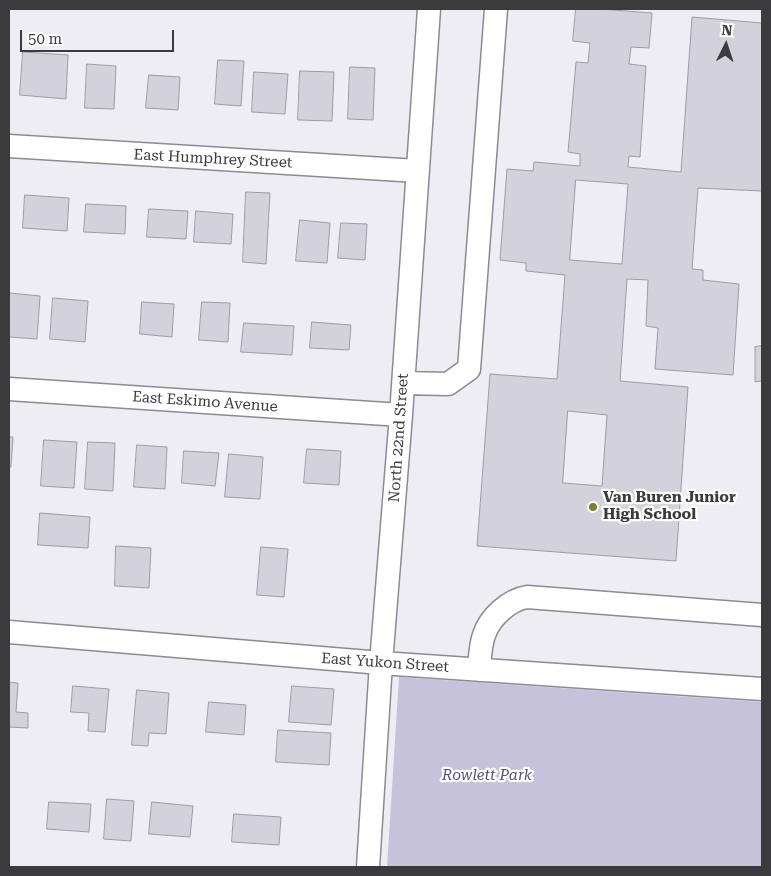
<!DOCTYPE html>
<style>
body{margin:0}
#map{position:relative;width:771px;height:876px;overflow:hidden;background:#eeedf4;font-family:"Roboto Serif",serif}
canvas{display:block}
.frame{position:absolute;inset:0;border:10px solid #3b3b3e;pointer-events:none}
.north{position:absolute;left:701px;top:20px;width:50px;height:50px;-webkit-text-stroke:4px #fff;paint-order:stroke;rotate:4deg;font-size:14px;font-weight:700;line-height:20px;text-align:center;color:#3b3b3e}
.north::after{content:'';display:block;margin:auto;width:18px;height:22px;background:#3b3b3e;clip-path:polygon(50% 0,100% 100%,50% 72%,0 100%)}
.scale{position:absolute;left:20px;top:30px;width:154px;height:22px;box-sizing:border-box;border:2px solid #3b3b3e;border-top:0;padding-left:6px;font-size:15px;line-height:18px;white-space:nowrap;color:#3b3b3e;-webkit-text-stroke:4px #fff;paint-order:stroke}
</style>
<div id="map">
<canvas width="771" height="876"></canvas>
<div class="frame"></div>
<div class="north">N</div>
<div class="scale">50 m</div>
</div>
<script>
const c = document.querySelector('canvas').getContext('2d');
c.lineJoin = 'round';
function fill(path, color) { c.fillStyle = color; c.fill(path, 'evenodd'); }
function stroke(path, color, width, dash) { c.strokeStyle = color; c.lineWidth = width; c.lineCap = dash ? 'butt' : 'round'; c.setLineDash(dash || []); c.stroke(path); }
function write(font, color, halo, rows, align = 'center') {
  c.font = font + ' "Roboto Serif",serif'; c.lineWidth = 4.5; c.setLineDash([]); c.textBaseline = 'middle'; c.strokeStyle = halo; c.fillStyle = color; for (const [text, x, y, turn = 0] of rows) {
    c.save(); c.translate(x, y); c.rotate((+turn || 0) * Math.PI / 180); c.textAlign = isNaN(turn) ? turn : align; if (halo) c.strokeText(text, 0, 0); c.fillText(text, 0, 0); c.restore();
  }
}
const green = new Path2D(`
 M399,677L762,702V867H387Z`);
const building = new Path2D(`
 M576,9H600L652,13L649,48L631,47L629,64L646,66L640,157L629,156L628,167L681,172L692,17L762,23V191L698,188L692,269L703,270V280L739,284L733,375L655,369L658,328L646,326L648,280L627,279L620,381L688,387L676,561L477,546L490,374L557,379L565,275L526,271V263L500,260L507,169L533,171L534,162L580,166V154L568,152L576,62L588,63L590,43L573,41ZM576,180L628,184L622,264L570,260ZM568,411L607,415L602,486L563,483Z
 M23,52L68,55L66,99L20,95Z
 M218,60L244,61L241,106L215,104Z
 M87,64L116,66L114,109L85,108Z
 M350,67L375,68L373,120L348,119Z
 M300,71L334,72L332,121L298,120Z
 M254,72L288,74L285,114L252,112Z
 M149,75L180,77L178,110L146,108Z
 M246,192L270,193L266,264L243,262Z
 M25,195L69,198L67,231L23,228Z
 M86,204L126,206L125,234L84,232Z
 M149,209L188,211L186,239L147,237Z
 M196,211L233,214L231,244L194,242Z
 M300,220L330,223L327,263L296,261Z
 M341,223L367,224L365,260L338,258Z
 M9,293L40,296L37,339L9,337Z
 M53,298L88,301L85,342L50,339Z
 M142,302L174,304L172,337L140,334Z
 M202,302L230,303L228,342L199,340Z
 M312,322L351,325L349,350L310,348Z
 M244,323L294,326L292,355L241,352Z
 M762,346V381L755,382V347Z
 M9,437H13L11,467H9Z
 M44,440L77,442L74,488L41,486Z
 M88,442L115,443L113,491L85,489Z
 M137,445L167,447L165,489L134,487Z
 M307,449L341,451L339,485L304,483Z
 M184,451L219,453L215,486L182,483Z
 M229,454L263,457L260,499L225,497Z
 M40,513L90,517L88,548L38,545Z
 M116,546L151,548L149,588L115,586Z
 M261,547L288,549L284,597L257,595Z
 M9,682L18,683L16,712L28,713V728L9,727Z
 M73,686L109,689L105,732L88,731L89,713L71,712Z
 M292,686L334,689L331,725L289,722Z
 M137,690L169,693L166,734L149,733L148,746L132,745Z
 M209,702L246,705L244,735L206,732Z
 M278,730L331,733L329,765L276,762Z
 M107,799L134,801L131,841L104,839Z
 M49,802L91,804L89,832L47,829Z
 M152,802L193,806L190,837L149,834Z
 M234,814L281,817L279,845L232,842Z`);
const minor = new Path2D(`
 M9,146L418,171
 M404,383L448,384L469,369L496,9
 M9,389L401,415
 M9,632L381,663L762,689
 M479,670C480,658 480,646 484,635C490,617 509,600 527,597L762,615
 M368,867L381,663L401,415L429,9`);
const markers = [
 [593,507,5,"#7c832f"]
];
const streetNames = [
 ["East Humphrey Street",213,159,3],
 ["East Eskimo Avenue",205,402,4],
 ["North 22nd Street",399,438,-86],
 ["East Yukon Street",385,663,4]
];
const poiNames = [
 ["Van Buren Junior",603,498],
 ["High School",603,515]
];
const parkNames = [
 ["Rowlett Park",487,776]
];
fill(green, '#c6c2db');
fill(building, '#d3d1d9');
stroke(building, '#9d9ca3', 1);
stroke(minor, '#8c8b92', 25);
stroke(minor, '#fff', 22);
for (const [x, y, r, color] of markers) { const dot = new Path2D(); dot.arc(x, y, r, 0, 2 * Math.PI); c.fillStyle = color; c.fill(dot); stroke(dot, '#fff', 2); }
write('15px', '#3b3b3e', '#fff', streetNames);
write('bold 15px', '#3b3b3e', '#fff', poiNames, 'left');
write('italic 15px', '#584e7a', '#fff', parkNames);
</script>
